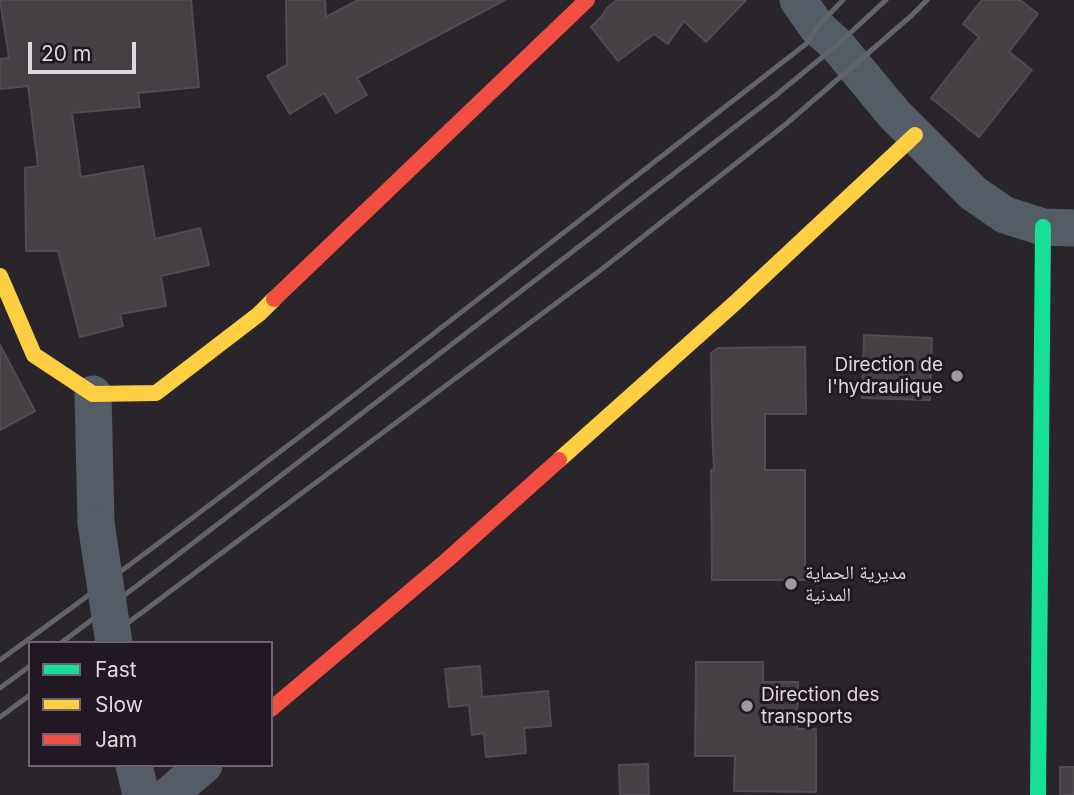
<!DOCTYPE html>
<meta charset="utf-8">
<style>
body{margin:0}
#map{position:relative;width:1074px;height:795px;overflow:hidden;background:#2a252a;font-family:Inter,sans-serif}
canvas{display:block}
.legend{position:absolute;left:28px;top:641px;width:245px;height:126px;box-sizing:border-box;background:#221823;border:2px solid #6e656e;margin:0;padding:9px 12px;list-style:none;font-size:21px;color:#dfd8df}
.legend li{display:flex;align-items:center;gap:14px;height:35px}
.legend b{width:35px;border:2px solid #6e656e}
.scale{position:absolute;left:28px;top:42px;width:108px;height:32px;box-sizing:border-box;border:4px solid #dfd8df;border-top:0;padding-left:9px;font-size:21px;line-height:24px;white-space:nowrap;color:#dfd8df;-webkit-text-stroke:5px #221823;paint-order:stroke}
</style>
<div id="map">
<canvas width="1074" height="795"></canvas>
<ul class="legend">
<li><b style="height:9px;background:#16e098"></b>Fast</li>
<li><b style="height:9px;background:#ffcf43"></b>Slow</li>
<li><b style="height:9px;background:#f24e42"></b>Jam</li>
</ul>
<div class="scale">20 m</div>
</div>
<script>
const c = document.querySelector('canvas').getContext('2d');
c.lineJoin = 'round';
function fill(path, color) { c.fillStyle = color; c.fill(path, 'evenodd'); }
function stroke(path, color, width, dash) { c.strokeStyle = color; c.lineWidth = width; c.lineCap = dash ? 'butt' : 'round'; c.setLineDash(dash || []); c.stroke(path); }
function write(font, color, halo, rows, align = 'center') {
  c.font = font + ' Inter,"Noto Naskh Arabic",sans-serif'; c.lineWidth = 6; c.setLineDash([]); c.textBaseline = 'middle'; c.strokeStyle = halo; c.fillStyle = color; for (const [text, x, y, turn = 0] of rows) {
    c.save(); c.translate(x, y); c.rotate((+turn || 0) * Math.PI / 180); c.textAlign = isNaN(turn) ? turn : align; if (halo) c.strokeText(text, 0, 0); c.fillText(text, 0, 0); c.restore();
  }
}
const building = new Path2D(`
 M0,0H191L199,87L138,93L140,107L72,113L81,177L143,166L155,239L200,228L209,265L161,276L166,306L120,314L123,326L80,337L58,251H26L25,168L38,166L28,86L0,89V59L9,58Z
 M286,0H325L326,17L358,0H505L357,78L367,95L336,113L324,93L290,114L267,76L287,65Z
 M617,0H746L706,42L684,21L668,44L654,34L618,61L591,27L602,16L607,8Z
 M982,0H1020L1038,14L1009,52L1032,70L979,137L931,98L979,37L963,24Z
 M864,335L932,338L930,400L862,398Z
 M0,345L35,411L0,430Z
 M805,347L806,414H765V470H805V580H712L711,470H714L712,424L711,353L718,348Z
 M696,662H763V682H798L797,729H816V792L734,791L735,756H695Z
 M480,666L482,697L548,691L551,726L524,728L526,753L486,757L484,733L472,735L469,705L449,707L445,669Z
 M648,764L649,795H620L619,765Z
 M1060,767H1074V795H1060Z`);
const street = new Path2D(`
 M798,0L817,27L837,45L894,114L973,193L1005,215L1043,227L1074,228
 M93,394L96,523
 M134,765L141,795
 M169,795L204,765`);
const fast = new Path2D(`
 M1038,795L1043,227`);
const slow = new Path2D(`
 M0,276L34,355L93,394L156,393L259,314L274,299
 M559,460L736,302L915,135`);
const jam = new Path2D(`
 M274,299L587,0
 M271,709L446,561L559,460`);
const rail = new Path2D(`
 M61,643L171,560L775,96L837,45L886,0
 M101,643L602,269L786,124L911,16L927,0
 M0,660C274,462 539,251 806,44L817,27L843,0
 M0,688L30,666
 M0,717L30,695`);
const streetBridge = new Path2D(`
 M96,523L114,643`);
const markers = [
 [957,376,7,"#a099a0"],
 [791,584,7,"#a099a0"],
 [747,706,7,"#a099a0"]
];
const poiNames = [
 ["Direction de",943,365,"right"],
 ["l'hydraulique",943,387,"right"],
 ["مديرية الحماية",805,573],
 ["المدنية",805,595],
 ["Direction des",761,695],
 ["transports",761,717]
];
fill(building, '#444044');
stroke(building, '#514c51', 2);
stroke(street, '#545d66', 37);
stroke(fast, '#16e098', 16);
stroke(slow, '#ffcf43', 16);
stroke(jam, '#f24e42', 16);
stroke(rail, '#61646b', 5);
stroke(streetBridge, '#545d66', 37);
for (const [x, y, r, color] of markers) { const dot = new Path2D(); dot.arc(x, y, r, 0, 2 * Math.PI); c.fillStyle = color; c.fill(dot); stroke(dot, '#221823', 2.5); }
write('19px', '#dfd8df', '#221823', poiNames, 'left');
</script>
